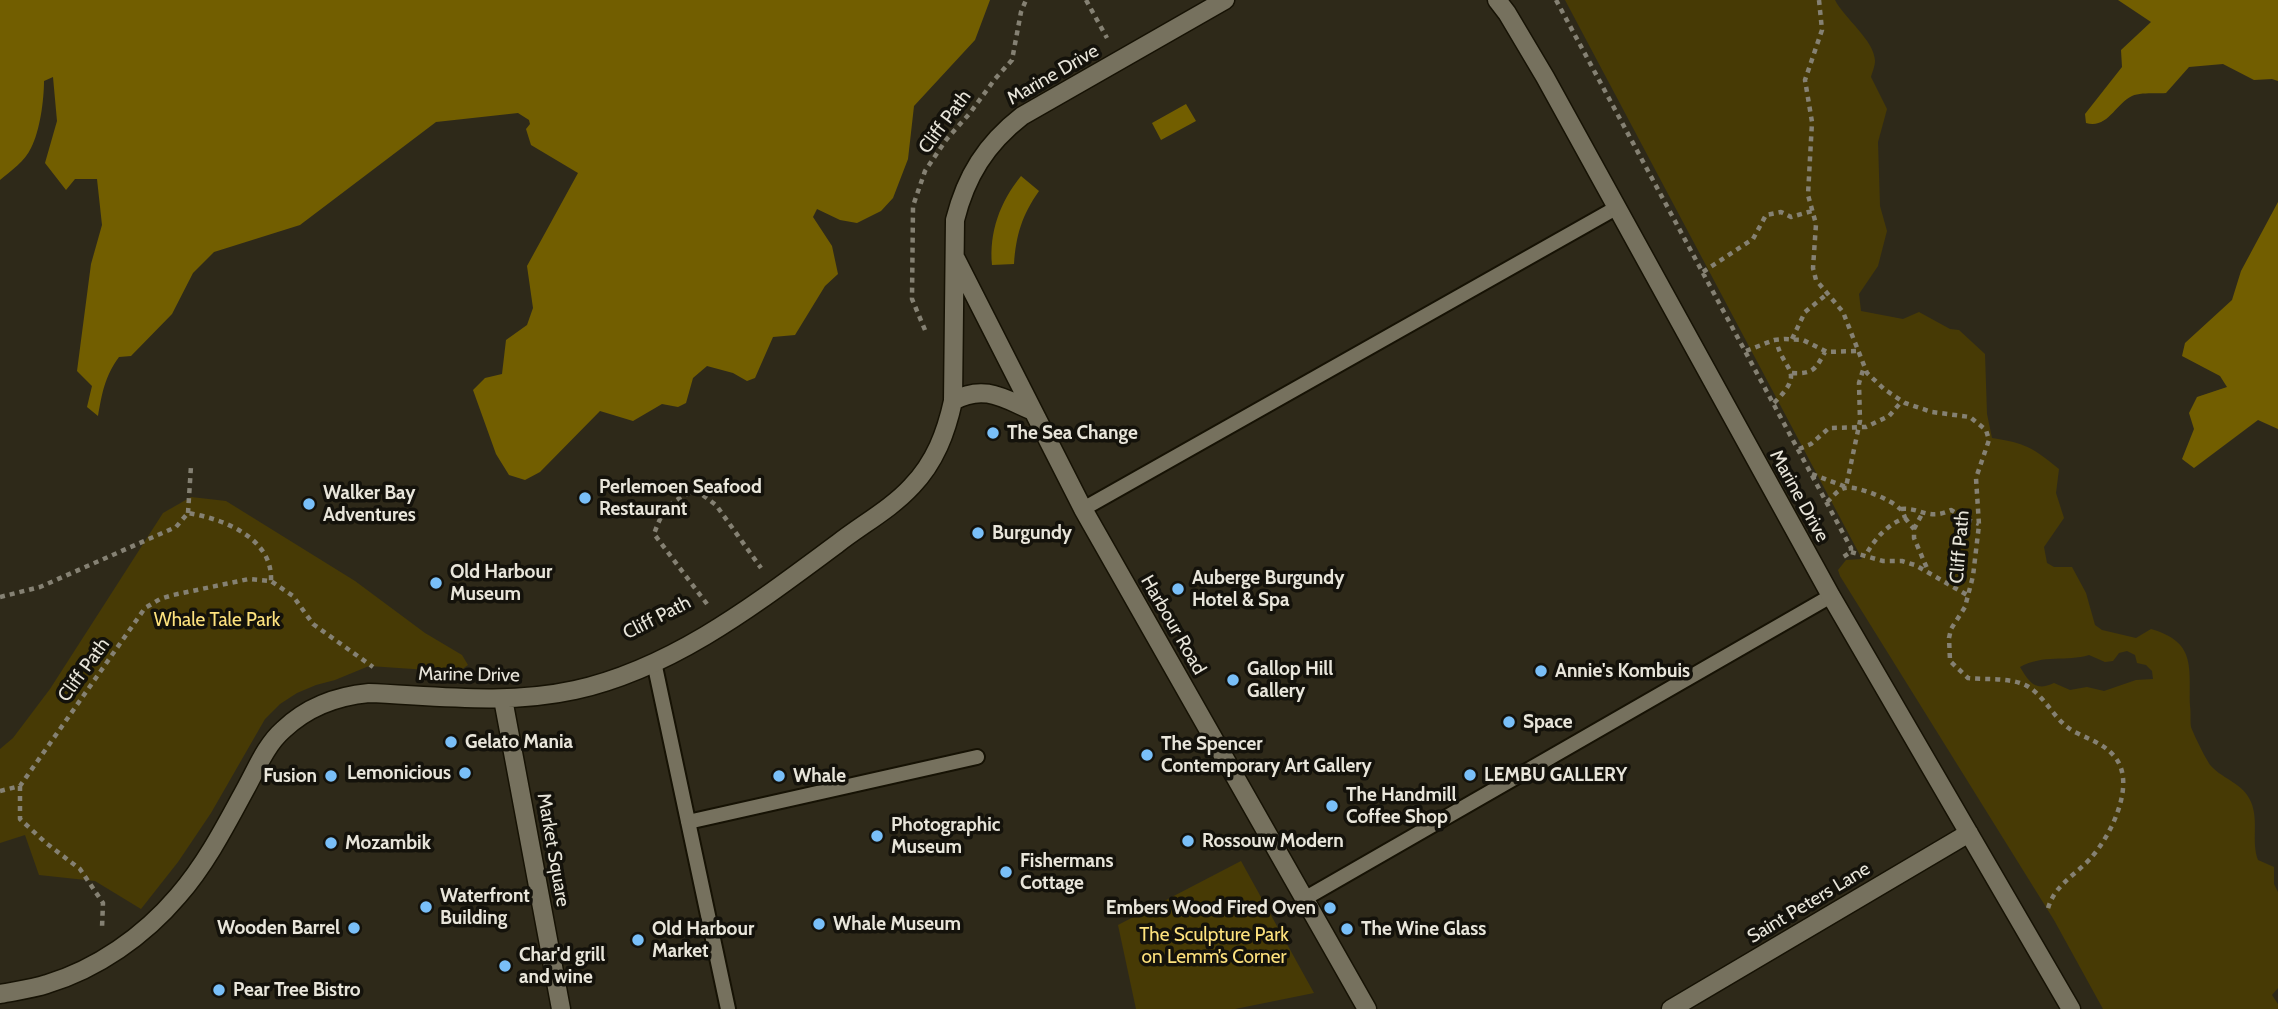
<!DOCTYPE html>
<meta charset="utf-8">
<style>
body{margin:0}
canvas{display:block;background:#2e2919}
</style>
<canvas width="2278" height="1009"></canvas>
<script>
const c = document.querySelector('canvas').getContext('2d');
c.lineJoin = 'round';
function fill(path, color) { c.fillStyle = color; c.fill(path, 'evenodd'); }
function stroke(path, color, width, dash) { c.strokeStyle = color; c.lineWidth = width; c.lineCap = dash ? 'butt' : 'round'; c.setLineDash(dash || []); c.stroke(path); }
function write(font, color, halo, rows, align = 'center') {
  c.font = font + ' Cabin,sans-serif'; c.lineWidth = 7; c.setLineDash([]); c.textBaseline = 'middle'; c.strokeStyle = halo; c.fillStyle = color; for (const [text, x, y, turn = 0] of rows) {
    c.save(); c.translate(x, y); c.rotate((+turn || 0) * Math.PI / 180); c.textAlign = isNaN(turn) ? turn : align; if (halo) c.strokeText(text, 0, 0); c.fillText(text, 0, 0); c.restore();
  }
}
const green = new Path2D(`
 M1565,0H1835C1844,18 1875,41 1875,61C1875,66 1872,73 1871,77L1887,109L1878,142L1880,206L1887,231L1878,266L1859,294L1861,311L1903,319L1919,312L1950,329L1959,330L1985,354L1987,414L1992,438C2026,443 2033,448 2059,469L2056,493L2064,518L2044,547L2047,563L2054,567H2072L2086,593L2095,625L2102,630L2136,638L2151,629C2196,642 2189,666 2190,706C2191,712 2190,721 2191,727C2194,735 2206,760 2211,766C2224,780 2243,783 2251,802C2259,821 2251,842 2258,860L2274,867V884L2278,892V988L2272,995L2278,1004V1009H2103L2054,920L1840,576L1838,570L1846,560L1862,559ZM2127,651L2135,655L2137,663L2146,665L2152,671L2153,679L2136,680L2104,691L2087,687L2070,690L2054,683C2035,692 2029,682 2020,667C2043,654 2066,662 2089,655L2105,662L2113,661L2119,653Z
 M191,497L226,501L355,581L425,633L462,655L468,665L458,672L369,666L335,680L316,685L297,693L280,704L265,719L211,813L178,862L141,909L95,881L39,875L25,835L0,843V749L13,738L50,689L163,513Z
 M1241,861L1314,993L1235,1009H1136L1118,925Z`);
const water = new Path2D(`
 M0,0H990L975,40L914,106L908,159L893,198L881,211L857,223L840,220L817,209L813,217L832,246L838,274L825,286L795,335L773,337L755,378L747,381L733,373L707,366L693,378L686,403L678,407L662,404L633,421L600,411L540,472L525,480L509,475L496,454L473,390L485,378L502,374L506,340L527,325L533,308L527,266L578,173L531,145L526,129L530,124L529,120L518,113L436,122L300,225L214,252L193,273L172,314L131,356L119,357C105,376 102,393 98,416L87,407L92,386L77,371L91,264L102,225L97,179H75L66,190L45,163L57,121L53,77L44,81C44,100 40,131 31,148C25,161 11,171 0,180Z
 M2118,0H2278V81L2272,79L2254,80L2223,64L2189,67L2166,93C2156,94 2141,92 2132,96C2115,104 2108,129 2086,123L2085,114L2122,67L2121,50L2151,22Z
 M1186,104L1196,121L1161,140L1152,123Z
 M1021,176L1039,191C1022,215 1016,235 1014,264L992,265C989,232 1000,202 1021,176Z
 M2278,202V429L2258,420L2194,468L2182,459L2194,429L2189,413L2197,397L2227,387L2220,376L2182,356L2185,343L2232,300L2241,271Z`);
const path = new Path2D(`
 M1086,0L1107,38
 M1556,0L1851,548V552L1840,559
 M1819,0L1822,30L1805,80L1812,122L1808,195L1816,224L1813,268L1816,280L1843,312L1867,373L1884,389L1905,403L1932,412L1970,417L1986,430L1989,440L1976,478L1979,525L1973,576L1965,607L1951,629L1949,638L1950,661L1968,678C1987,680 2010,677 2027,686C2046,697 2054,720 2073,731C2088,739 2103,743 2114,756C2138,783 2110,837 2090,859C2073,877 2053,886 2047,912
 M1703,272L1753,239L1766,215L1781,212L1791,217L1812,211
 M925,330L912,299L913,206L925,171L946,140L970,113L995,79L1012,60L1021,12L1026,0
 M1792,339L1805,312L1827,294
 M1746,351L1774,340L1785,339L1803,340L1827,352L1857,351
 M1792,373C1813,374 1815,370 1825,352
 M1774,403C1807,370 1783,372 1776,340
 M1799,449L1811,444L1829,428L1866,427L1889,416L1902,401
 M1812,474L1846,487L1860,421L1859,383L1864,367
 M1827,502C1832,498 1838,489 1845,488C1856,485 1892,500 1899,508C1902,510 1904,514 1905,518C1886,525 1875,539 1865,556
 M1901,509C1920,507 1928,521 1951,510L1968,520L1979,524
 M188,513L191,466
 M1905,518L1914,529V538L1929,573
 M1914,529L1922,514
 M1851,552L1883,561H1902L1915,565L1969,596
 M0,597L40,587L176,527L188,513C224,519 273,538 271,581
 M707,604L654,534C664,506 670,502 696,490L716,505L761,568
 M20,786V819L46,843L80,869L103,903L102,928
 M0,791L20,786L145,608L160,599L173,595L249,579L271,581L293,596L313,624L373,667`);
const lane = new Path2D(`
 M1083,509L1616,208
 M654,662L728,1009
 M688,822L977,757
 M1304,899L1831,596`);
const street = new Path2D(`
 M1497,0L1507,13L1545,77L1831,596L2071,1009
 M956,259L1083,509L1367,1009
 M953,401C984,384 1003,398 1033,411
 M503,699L561,1009
 M0,994C15,991 32,989 47,984C97,969 144,936 178,896C206,864 226,825 246,788C257,768 266,745 283,730C307,707 337,696 369,693C438,696 507,705 575,690C674,668 757,603 837,544C861,525 891,509 912,486C935,462 946,433 953,401L955,220C966,176 986,144 1022,116L1225,0
 M1671,1009L1969,833`);
const markers = [
 [993,433,7,"#79bff8"],
 [585,498,7,"#79bff8"],
 [309,504,7,"#79bff8"],
 [978,533,7,"#79bff8"],
 [436,583,7,"#79bff8"],
 [1178,589,7,"#79bff8"],
 [1541,671,7,"#79bff8"],
 [1233,680,7,"#79bff8"],
 [1509,722,7,"#79bff8"],
 [451,742,7,"#79bff8"],
 [1147,755,7,"#79bff8"],
 [465,773,7,"#79bff8"],
 [1470,775,7,"#79bff8"],
 [331,776,7,"#79bff8"],
 [779,776,7,"#79bff8"],
 [1332,806,7,"#79bff8"],
 [877,836,7,"#79bff8"],
 [1188,841,7,"#79bff8"],
 [331,843,7,"#79bff8"],
 [1006,872,7,"#79bff8"],
 [426,907,7,"#79bff8"],
 [1330,908,7,"#79bff8"],
 [819,924,7,"#79bff8"],
 [354,928,7,"#79bff8"],
 [1347,929,7,"#79bff8"],
 [638,940,7,"#79bff8"],
 [505,966,7,"#79bff8"],
 [219,990,7,"#79bff8"]
];
const streetNames = [
 ["Marine Drive",1053,75,-30],
 ["Cliff Path",945,122,-53],
 ["Marine Drive",1799,496,61],
 ["Cliff Path",1960,547,-85],
 ["Cliff Path",657,618,-27],
 ["Harbour Road",1173,625,60],
 ["Cliff Path",84,670,-54],
 ["Marine Drive",469,675,1],
 ["Market Square",553,850,80],
 ["Saint Peters Lane",1809,903,-31]
];
const poiNames = [
 ["The Sea Change",1007,433],
 ["Perlemoen Seafood",599,487],
 ["Restaurant",599,509],
 ["Walker Bay",323,493],
 ["Adventures",323,515],
 ["Burgundy",992,533],
 ["Old Harbour",450,572],
 ["Museum",450,594],
 ["Auberge Burgundy",1192,578],
 ["Hotel & Spa",1192,600],
 ["Gallop Hill",1247,669],
 ["Gallery",1247,691],
 ["Annie's Kombuis",1555,671],
 ["Space",1523,722],
 ["Gelato Mania",465,742],
 ["The Spencer",1161,744],
 ["Contemporary Art Gallery",1161,766],
 ["Lemonicious",451,773,"right"],
 ["LEMBU GALLERY",1484,775],
 ["Fusion",317,776,"right"],
 ["Whale",793,776],
 ["The Handmill",1346,795],
 ["Coffee Shop",1346,817],
 ["Photographic",891,825],
 ["Museum",891,847],
 ["Rossouw Modern",1202,841],
 ["Mozambik",345,843],
 ["Fishermans",1020,861],
 ["Cottage",1020,883],
 ["Waterfront",440,896],
 ["Building",440,918],
 ["Embers Wood Fired Oven",1316,908,"right"],
 ["Whale Museum",833,924],
 ["Wooden Barrel",340,928,"right"],
 ["Old Harbour",652,929],
 ["Market",652,951],
 ["The Wine Glass",1361,929],
 ["Char'd grill",519,955],
 ["and wine",519,977],
 ["Pear Tree Bistro",233,990]
];
const parkNames = [
 ["Whale Tale Park",217,620],
 ["The Sculpture Park",1214,935],
 ["on Lemm’s Corner",1214,957]
];
fill(green, '#473a05');
fill(water, '#725e00');
stroke(lane, '#161204', 18);
stroke(street, '#161204', 21);
stroke(path, '#858173', 4.5, [5, 5]);
stroke(lane, '#76715e', 14);
stroke(street, '#76715e', 18);
for (const [x, y, r, color] of markers) { const dot = new Path2D(); dot.arc(x, y, r, 0, 2 * Math.PI); c.fillStyle = color; c.fill(dot); stroke(dot, '#14120b', 2.5); }
write('19px', '#e8e5da', '#14120b', streetNames);
write('bold 19px', '#e8e5da', '#14120b', poiNames, 'left');
write('19px', '#fee27d', '#14120b', parkNames);
</script>
